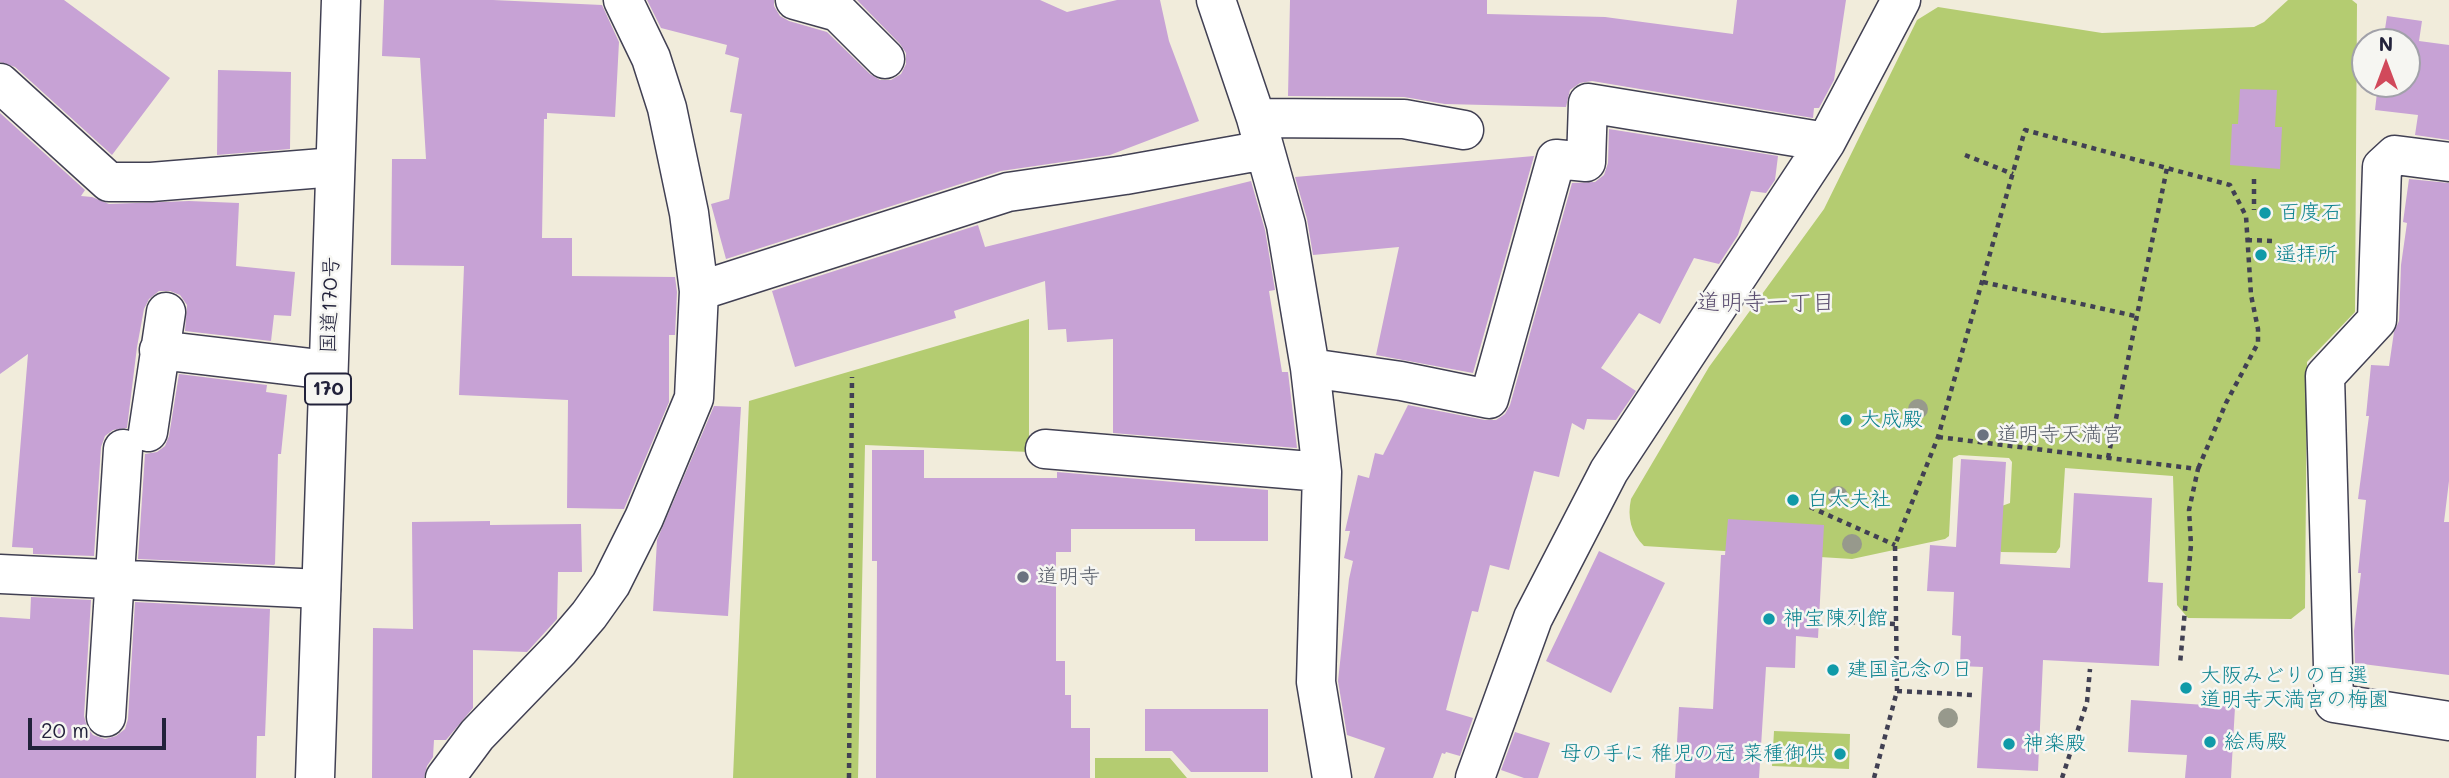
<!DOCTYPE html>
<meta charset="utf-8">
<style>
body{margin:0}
#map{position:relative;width:2449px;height:778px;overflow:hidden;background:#f1ecdb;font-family:Mali,sans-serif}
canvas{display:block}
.north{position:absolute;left:2351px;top:28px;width:70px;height:70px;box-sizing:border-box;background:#f6f6f2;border:2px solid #a1a1a9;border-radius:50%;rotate:0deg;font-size:19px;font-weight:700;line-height:28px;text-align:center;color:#22223b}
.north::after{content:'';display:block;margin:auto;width:24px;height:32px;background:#d1495b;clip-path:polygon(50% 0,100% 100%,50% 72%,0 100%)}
.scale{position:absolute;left:28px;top:718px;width:138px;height:32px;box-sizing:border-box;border:4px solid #22223b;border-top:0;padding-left:9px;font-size:21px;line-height:24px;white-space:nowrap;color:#22223b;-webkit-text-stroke:5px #f6f6f2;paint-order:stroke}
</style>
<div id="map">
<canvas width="2449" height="778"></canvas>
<div class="north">N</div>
<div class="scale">20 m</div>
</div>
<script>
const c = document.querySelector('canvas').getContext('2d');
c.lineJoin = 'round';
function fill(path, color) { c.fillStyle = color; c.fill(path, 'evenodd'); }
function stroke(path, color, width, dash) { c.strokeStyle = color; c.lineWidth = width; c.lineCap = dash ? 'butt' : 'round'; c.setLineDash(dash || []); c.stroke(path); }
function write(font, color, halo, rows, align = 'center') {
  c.font = font + ' Mali,"Klee One",sans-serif'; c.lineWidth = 5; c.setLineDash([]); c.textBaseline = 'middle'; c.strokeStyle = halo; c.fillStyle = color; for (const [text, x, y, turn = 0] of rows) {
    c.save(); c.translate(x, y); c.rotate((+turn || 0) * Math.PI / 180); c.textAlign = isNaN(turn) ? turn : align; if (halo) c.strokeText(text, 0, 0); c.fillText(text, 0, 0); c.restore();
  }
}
const green = new Path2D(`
 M2288,0H2352L2357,4L2355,312L2307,362L2305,608L2291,619L2188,618L2177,605L2173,476L2065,468L2060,547L2056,553L2001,552L1996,546L1999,507L2010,503L2012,462L2009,458L1959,455L1953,458L1949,536L1945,539L1852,559L1644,546C1631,533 1627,517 1631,499L1709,367L1824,209L1917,20L1938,7L2102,33L2254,27L2264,22Z
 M1029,319V452L865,445L858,778H733L749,401Z
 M1774,731L1850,734L1849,769L1772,766Z
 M1095,758H1170L1187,778H1095Z`);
const building = new Path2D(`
 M0,0H64L170,78L112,155L15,67L0,62Z
 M384,0H493L602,5L619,42L615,117L547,113V119H544L542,238H572V276L675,277L677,292L675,335H669V402L624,509L567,508L568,400L459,395L464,266L391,265L392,159H426L420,58L382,56Z
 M647,0H774V6L780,16L789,21L827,32L870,74L880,80H891L901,74L906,64V53L900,44L857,0H1040L1067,12L1117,0H1160L1169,41L1199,121L1110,155L1001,171L726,259L711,204L729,199L742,114L730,112L739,58L725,54L727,45L661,28Z
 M1290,0H1487V14L1605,17L1733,34L1737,0H1846L1834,80L1819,108H1814L1813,118L1592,81L1580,83L1570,90L1566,107L1445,104L1404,97L1288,96Z
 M2387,16L2422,21L2419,41L2449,45V140L2415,135L2418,115L2375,110L2378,84H2407V42H2383Z
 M218,70L291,72L290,149L217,155Z
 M2240,89L2277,90L2275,127H2282L2280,169L2230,165L2232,124H2238Z
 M0,113L85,190L81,196L92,197L109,204L189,201L239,203L236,266L295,272L291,316L274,315L271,341L185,331L187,305L180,295L170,291H159L149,299L144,309L137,347L127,428L113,430L105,436L101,447L94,556L33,554V548L12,547L28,354L0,374Z
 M1609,129L1778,156L1775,180L1766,193L1751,191L1738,235L1719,264L1694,258L1660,324L1639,313L1601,368L1636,391L1616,420L1587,419L1584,430L1572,423L1559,477L1534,471L1509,570L1490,565L1478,612L1472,611L1446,710L1473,718L1460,756L1446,752L1445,754L1442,753L1433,778H1374L1385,748L1347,735L1338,681L1349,579L1353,561L1344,558L1350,531H1345L1358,475L1369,478L1375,453L1383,455L1408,405L1485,420H1496L1505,414L1510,405L1572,183L1595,182L1604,175L1608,163Z
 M1534,156L1473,373L1376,355L1399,247L1313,255L1307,219L1295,177Z
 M2409,179L2449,183V481L2444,522H2449V675L2355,663L2354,631L2361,573H2358L2366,500L2358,499L2369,416H2366L2371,365L2389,366L2394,332L2399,321L2401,265L2407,223L2403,222Z
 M1251,181L1265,230L1275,290L1269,291L1282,372H1288L1297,448L1113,433V339L1067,342L1066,329L1048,330L1045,281L954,311L956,318L795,367L772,291L978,225L985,247Z
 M179,374L267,385L266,392L287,395L281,454H278L275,564L274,565L138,559L145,454L157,452L165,446L169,436Z
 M714,406L741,407L728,616L653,611L657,540Z
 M872,450H924V478H1057V472L1268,490V541H1195V529H1071V552H1056V661H1065V695H1071V728H1090V778H876L877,561H872Z
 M1961,459L2006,462L2000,564L2070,568L2074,493L2152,498L2148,582L2163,583L2159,666L2043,660L2038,771L1977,768L1983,667L1960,666L1961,636L1952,635L1954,592L1927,591L1930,545L1956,547Z
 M1728,519L1824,525L1818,638L1796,636L1795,668L1766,667L1759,778H1675L1679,707L1713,709L1721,555H1725Z
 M490,521V525L581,524L582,572H558L557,619L527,652L473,650V708L446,740H434L433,757L427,766L424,778H372L373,628L413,629L412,522Z
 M1599,551L1665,583L1611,693L1546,661Z
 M31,597L91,600L84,716L87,727L93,735L105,739L116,736L125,729L128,719L135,602L270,609L265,736H257L256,778H0V617L30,619Z
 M2131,700L2235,707L2231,778H2185L2187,755L2128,752Z
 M1145,709H1268V772H1191L1172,751H1145Z
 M1515,732L1550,743L1538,778H1524L1501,770Z`);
const path = new Path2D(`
 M1965,155L2013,174
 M2254,179V210
 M2247,240L2274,241
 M1983,282L2135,316
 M1938,437L2198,469L2189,510L2191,545L2180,664
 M2108,458L2167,168
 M1810,507L1895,545
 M1830,621L1896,624
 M1897,691L1974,695
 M849,778L852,377
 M1874,778L1897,691L1895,545L1938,437L2025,130L2230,185L2246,216L2251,295L2258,329V343L2226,403L2198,469
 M2062,778L2087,702L2090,669`);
const minor = new Path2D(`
 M795,0L838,12L885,59
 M1216,0L1256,118L1286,225L1310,368L1322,472L1316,682L1332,778
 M0,83L109,182H151L335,167
 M1256,118L1404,119L1464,130
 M2449,162L2395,155L2382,167L2377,320L2325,376L2334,703L2449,721
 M699,291L1008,192L1125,175L1265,150
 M159,350L328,370
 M1310,368L1401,381L1489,399L1556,159L1586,162L1588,103L1826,142
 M148,432L166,312
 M1045,449L1322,472
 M0,574L321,589
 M106,717L123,449
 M445,778L477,735L560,649L589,615L611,584L644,518L694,398L699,291L689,213L667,108L651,58L623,0
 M1475,778L1533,618L1609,471L1826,142L1901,0`);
const highway = new Path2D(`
 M315,778L341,0`);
const trees = [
 [1918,409],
 [1838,496],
 [1852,544],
 [1948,718]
];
const markers = [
 [2265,213,7,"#0f9aa8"],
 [2261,255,7,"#0f9aa8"],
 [1846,420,7,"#0f9aa8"],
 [1983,435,7,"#6b7280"],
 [1793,500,7,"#0f9aa8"],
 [1023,577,7,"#6b7280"],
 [1769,619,7,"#0f9aa8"],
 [1833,670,7,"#0f9aa8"],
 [2186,688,7,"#0f9aa8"],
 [2210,742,7,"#0f9aa8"],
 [2009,744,7,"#0f9aa8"],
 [1840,754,7,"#0f9aa8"]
];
const shields = [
 [328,389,46]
];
const shieldNames = [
 ["170",328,389]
];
const cultureNames = [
 ["百度石",2279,213],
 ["遥拝所",2275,255],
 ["大成殿",1860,420],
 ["白太夫社",1807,500],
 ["神宝陳列館",1783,619],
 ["建国記念の日",1847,670],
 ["大阪みどりの百選",2200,676],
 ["道明寺天満宮の梅園",2200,700],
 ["絵馬殿",2224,742],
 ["神楽殿",2023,744],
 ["母の手に 稚児の冠 菜種御供",1826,754,"right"]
];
const streetNames = [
 ["国道170号",330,305,-88]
];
const worshipNames = [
 ["道明寺天満宮",1997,435],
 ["道明寺",1037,577]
];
const neighbourhoodNames = [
 ["道明寺一丁目",1766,303]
];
fill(green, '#b4cc71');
fill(building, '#c7a2d5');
stroke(minor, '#414053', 41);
stroke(highway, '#414053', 41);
stroke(path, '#414053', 4.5, [5, 5]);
stroke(minor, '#fff', 38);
stroke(highway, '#fff', 38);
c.fillStyle = '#97998c';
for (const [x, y] of trees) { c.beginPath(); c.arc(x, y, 10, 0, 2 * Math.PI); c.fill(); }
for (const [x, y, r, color] of markers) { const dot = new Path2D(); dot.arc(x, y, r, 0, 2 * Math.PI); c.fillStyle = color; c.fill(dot); stroke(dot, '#f6f6f2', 2.5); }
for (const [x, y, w] of shields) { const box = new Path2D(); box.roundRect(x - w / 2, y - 15.5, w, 31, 5); c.fillStyle = '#f6f6f2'; c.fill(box); stroke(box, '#22223b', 2); }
write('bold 19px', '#22223b', null, shieldNames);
write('21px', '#0d838f', '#f6f6f2', cultureNames, 'left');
write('21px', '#22223b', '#f6f6f2', streetNames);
write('21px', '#5b616d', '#f6f6f2', worshipNames, 'left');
write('23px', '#5c4f71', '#f6f6f2', neighbourhoodNames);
</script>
